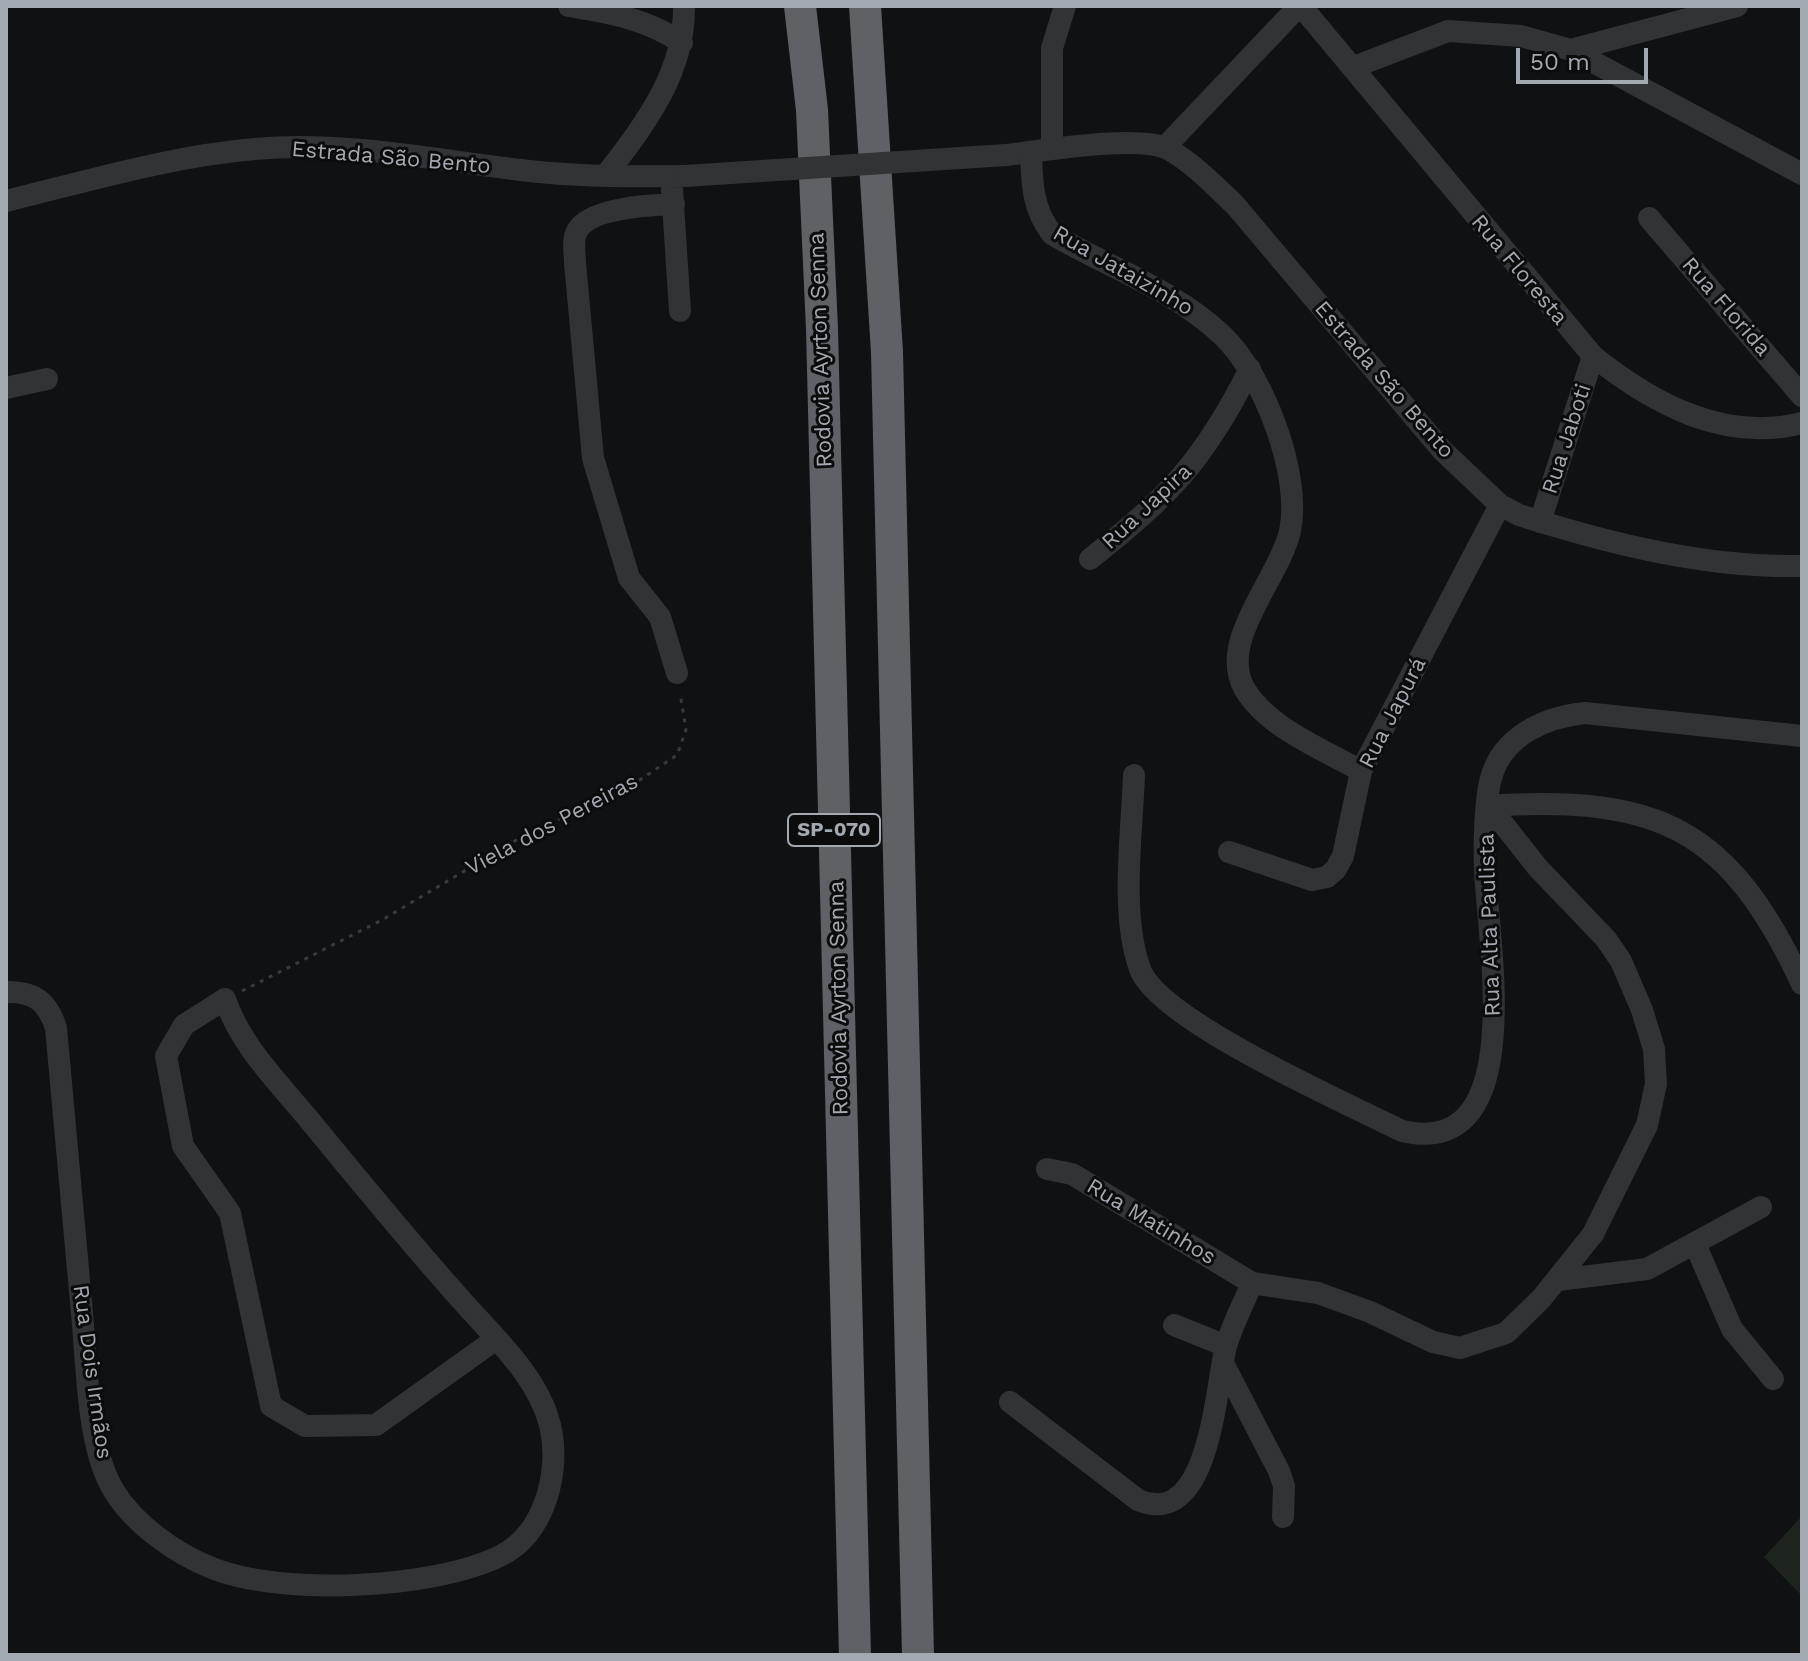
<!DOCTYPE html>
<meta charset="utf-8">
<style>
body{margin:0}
#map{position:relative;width:1808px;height:1661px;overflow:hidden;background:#101112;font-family:"Work Sans",sans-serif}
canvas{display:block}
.frame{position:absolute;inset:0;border:8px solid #a3a9b1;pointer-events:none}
.scale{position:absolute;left:1516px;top:48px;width:132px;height:36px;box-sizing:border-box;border:4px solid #a3a9b1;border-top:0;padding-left:10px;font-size:24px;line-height:28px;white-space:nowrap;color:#a3a9b1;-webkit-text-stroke:6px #0c0c0d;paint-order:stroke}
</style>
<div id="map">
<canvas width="1808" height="1661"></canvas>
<div class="frame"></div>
<div class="scale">50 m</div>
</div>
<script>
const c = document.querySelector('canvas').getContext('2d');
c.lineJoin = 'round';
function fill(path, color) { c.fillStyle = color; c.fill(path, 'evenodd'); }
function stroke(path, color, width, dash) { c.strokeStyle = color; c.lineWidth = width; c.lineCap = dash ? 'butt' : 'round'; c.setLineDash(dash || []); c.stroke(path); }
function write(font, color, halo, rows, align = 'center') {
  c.font = font + ' "Work Sans",sans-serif'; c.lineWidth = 6; c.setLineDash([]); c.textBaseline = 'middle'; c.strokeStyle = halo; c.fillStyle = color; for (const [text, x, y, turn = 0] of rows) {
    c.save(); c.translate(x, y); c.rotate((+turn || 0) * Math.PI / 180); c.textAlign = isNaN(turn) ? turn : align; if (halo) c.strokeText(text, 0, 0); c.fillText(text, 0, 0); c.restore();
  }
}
const green = new Path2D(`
 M1802,1516V1596L1764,1557Z`);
const path = new Path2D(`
 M242,991L382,920L530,832L625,790L677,755L686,730L680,693`);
const minor = new Path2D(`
 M569,6C611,13 647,19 682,43
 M1301,6L1593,356C1652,403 1724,443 1802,423
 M1571,50L1737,6
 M1354,67L1448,31L1521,36L1571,50L1802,174
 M1052,146V48L1065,6
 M1165,147L1299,6
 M1031,152C1032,183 1032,208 1052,234C1109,268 1174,289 1223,336C1263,374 1302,475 1290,531C1279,579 1218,640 1244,688C1267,728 1323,749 1361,771
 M1006,155C1040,151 1139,134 1168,149C1193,163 1214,185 1235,205L1442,450L1500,505L1519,515C1610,544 1707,568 1802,566
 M606,175C645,124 685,73 684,6
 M672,189L680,311
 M6,201C88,181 171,156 255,149C344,141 434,160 521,170C575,177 631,177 685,176
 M674,204C651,205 589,208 577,231C572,240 575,253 575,263L593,458L629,578L660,617L677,673
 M1649,218L1802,396
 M6,388L47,379
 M1540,522L1593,356
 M1090,559C1170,495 1203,462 1250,369
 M1134,775C1132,833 1120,914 1140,969C1158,1020 1348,1104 1402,1131C1531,1161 1487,938 1485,869C1484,846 1485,800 1491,778C1503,735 1546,717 1585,713L1802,736
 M1489,806C1659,795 1729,828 1802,984
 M1229,852L1312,880L1327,877L1336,869L1343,856L1361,771L1500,505
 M6,992C34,991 48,1002 56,1028C65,1123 74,1218 82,1313C87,1364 87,1448 114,1491C134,1524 176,1554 212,1568C281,1596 433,1589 500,1556C545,1534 561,1471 550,1425C538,1377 496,1339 464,1303C411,1244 361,1183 311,1122C280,1084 241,1047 225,999L184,1025L166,1056L183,1146L230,1213L271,1406L305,1426L376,1425L496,1339
 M1047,1169L1072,1174L1252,1283L1318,1293L1370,1312L1433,1342L1460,1348L1506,1333L1541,1299L1593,1234L1647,1125L1656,1084L1654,1049L1642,1010L1621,961L1606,939L1538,868L1489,806
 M1695,1244L1732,1329L1773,1379
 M1558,1280L1647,1269L1761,1207
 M1174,1325L1226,1346
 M1224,1365L1279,1471L1284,1486L1283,1517
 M1010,1402L1138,1500C1210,1530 1215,1390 1226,1346C1232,1325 1244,1303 1252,1283`);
const highway = new Path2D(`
 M800,6L812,110L822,329L855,1655
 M865,6L887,352L918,1655`);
const minorBridge = new Path2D(`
 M685,176L1006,155`);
const shields = [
 [834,830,92]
];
const shieldNames = [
 ["SP-070",834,830]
];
const streetNames = [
 ["Estrada São Bento",391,158,5],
 ["Rua Floresta",1519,270,50],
 ["Rua Jataizinho",1123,271,30],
 ["Rua Florida",1726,307,49],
 ["Rodovia Ayrton Senna",821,350,-92],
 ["Estrada São Bento",1384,380,49],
 ["Rua Jaboti",1567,439,-72],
 ["Rua Japira",1147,507,-43],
 ["Rua Japurá",1393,713,-63],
 ["Viela dos Pereiras",552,825,-28],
 ["Rua Alta Paulista",1490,925,-92],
 ["Rodovia Ayrton Senna",839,998,-91],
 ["Rua Matinhos",1151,1222,31],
 ["Rua Dois Irmãos",92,1372,82]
];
fill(green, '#1d241d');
stroke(path, '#383a3d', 3, [4, 6]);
stroke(minor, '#323336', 22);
stroke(highway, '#5e6267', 32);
stroke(minorBridge, '#323336', 22);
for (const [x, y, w] of shields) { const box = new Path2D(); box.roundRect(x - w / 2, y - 16, w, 32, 6); c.fillStyle = '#0c0c0d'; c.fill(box); stroke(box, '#a3a9b1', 2); }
write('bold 20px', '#a3a9b1', null, shieldNames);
write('22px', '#a3a9b1', '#0c0c0d', streetNames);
</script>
